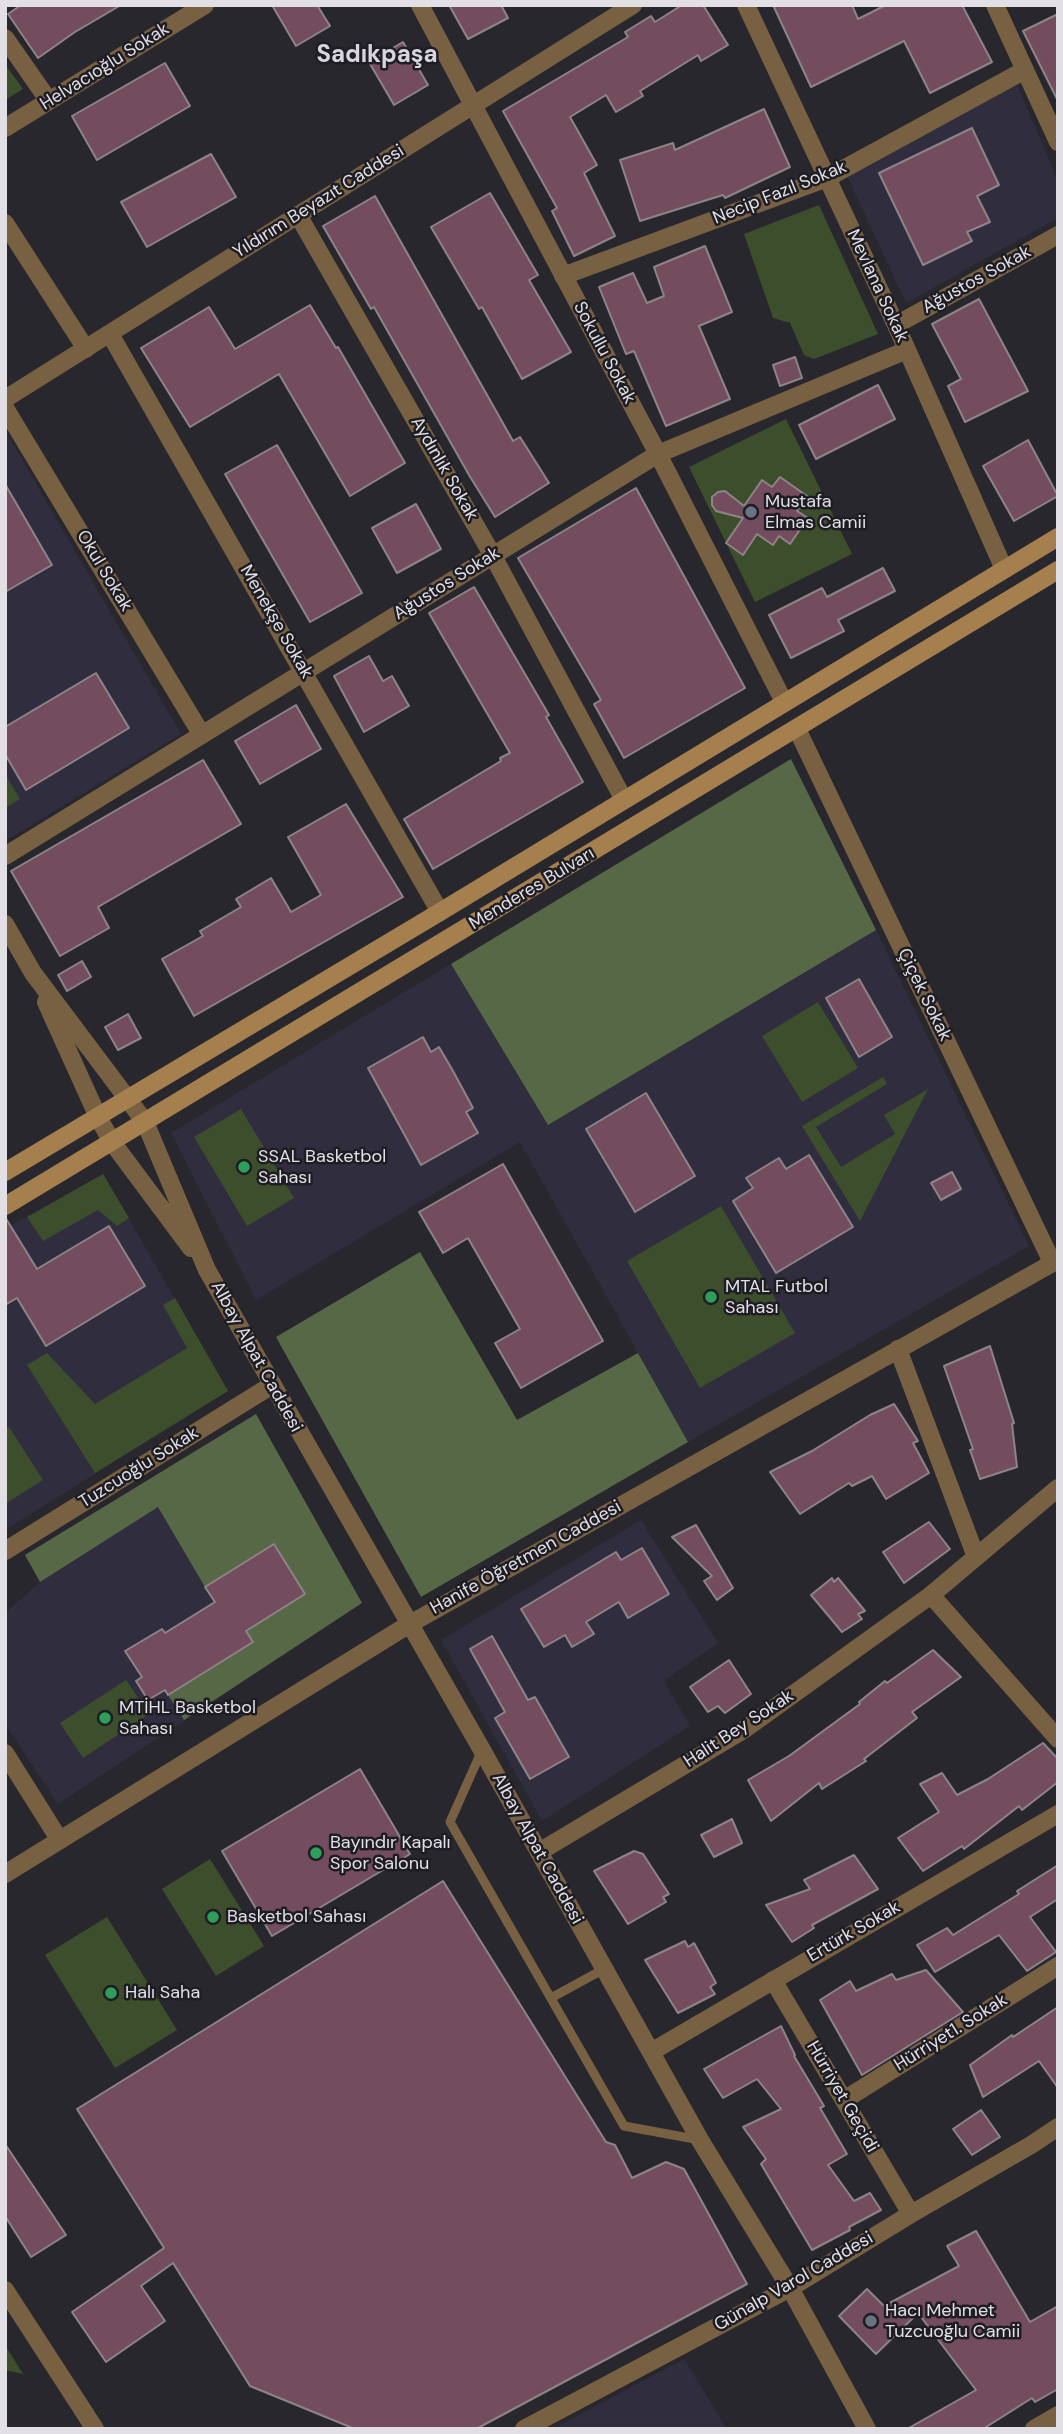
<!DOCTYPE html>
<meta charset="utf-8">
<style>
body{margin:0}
#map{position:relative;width:1063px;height:2434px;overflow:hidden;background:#29272e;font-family:"DM Sans",sans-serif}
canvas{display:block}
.frame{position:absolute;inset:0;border:7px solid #e2e0e5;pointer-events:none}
</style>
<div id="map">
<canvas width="1063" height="2434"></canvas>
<div class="frame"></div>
</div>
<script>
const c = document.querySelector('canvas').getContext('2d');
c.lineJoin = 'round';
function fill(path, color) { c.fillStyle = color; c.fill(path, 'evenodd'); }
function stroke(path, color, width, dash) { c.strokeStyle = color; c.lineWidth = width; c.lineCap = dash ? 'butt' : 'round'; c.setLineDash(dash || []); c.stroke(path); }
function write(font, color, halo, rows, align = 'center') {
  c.font = font + ' "DM Sans",sans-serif'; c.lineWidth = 5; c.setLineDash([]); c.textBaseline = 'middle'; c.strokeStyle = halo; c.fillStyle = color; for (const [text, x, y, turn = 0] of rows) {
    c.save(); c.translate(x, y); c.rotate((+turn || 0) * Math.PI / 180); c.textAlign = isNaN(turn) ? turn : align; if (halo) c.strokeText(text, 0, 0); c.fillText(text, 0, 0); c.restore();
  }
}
const commercial = new Path2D(`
 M1017,85L1058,180V218L906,303L847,176Z
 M5,430L181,734L5,841Z
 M876,930L1029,1246L688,1442L520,1142L256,1300L171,1133L451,964L548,1125Z
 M103,1174L228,1391L5,1530V1229Z
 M256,1414L362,1603L58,1804L5,1724V1613L40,1582L25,1555Z
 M641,1520L718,1643L664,1681L690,1726L542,1821L441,1640Z
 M684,2359L727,2429H553Z`);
const green = new Path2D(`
 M5,64L23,89L5,100Z
 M819,205L878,334L814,359L804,355L790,323L773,318L744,234Z
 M786,419L852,554L755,602L689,467Z
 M5,774L20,799L5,808Z
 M818,1002L858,1068L802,1102L762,1036Z
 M883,1077L887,1084L816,1127L841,1167L895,1134L884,1115L928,1089L860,1221L802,1126Z
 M241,1109L294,1198L247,1226L194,1137Z
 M103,1174L129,1218L117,1226L98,1210L43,1241L27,1217Z
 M721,1206L795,1333L700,1388L627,1261Z
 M175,1298L228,1391L95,1473L27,1365L47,1353L95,1404L187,1348L163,1305Z
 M9,1427L43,1480L5,1504V1429Z
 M126,1680L149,1714L83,1758L60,1723Z
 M210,1859L264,1946L216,1976L162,1889Z
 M107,1917L177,2030L115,2068L45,1955Z
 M5,2345L23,2374L5,2370Z`);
const forest = new Path2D(`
 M791,759L876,930L548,1125L451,964Z
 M420,1252L517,1420L638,1353L688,1442L421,1597L276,1337Z
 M256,1414L362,1603L184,1720L168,1695L253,1642L240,1621L254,1625L305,1594L275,1544L205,1587L158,1507L40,1582L25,1555Z`);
const building = new Path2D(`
 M21,5H121L75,32L38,58L8,14Z
 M272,5H317L330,26L296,46Z
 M449,5H501L508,18L468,39Z
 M682,5H703L728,45L701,61L698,55L640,91L643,96L616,112L606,95L570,117L597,165L584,173L615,236L574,256L552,211L557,208L503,111L628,37L625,32L651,16L655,22Z
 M773,5H852L858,19L886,5H962L992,62L930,93L904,41L811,87Z
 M1058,14V101L1023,31Z
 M403,42L428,85L394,105L369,62Z
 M165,63L190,106L97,160L72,116Z
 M764,109L790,167L725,198L723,195L640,221L620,160L673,143L675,150Z
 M972,128L999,185L977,196L990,222L967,232L972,241L923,265L879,173Z
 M211,154L236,197L147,247L121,202Z
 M490,193L538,275L529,280L571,352L522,379L482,307L479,309L431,227Z
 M375,196L513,441L520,437L549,483L495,517L469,475L374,307L371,309L323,226Z
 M705,246L732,312L699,326L730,399L666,426L634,351L626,354L599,287L633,273L647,303L664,296L654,267Z
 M979,299L1028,391L965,422L948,386L961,379L932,324Z
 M310,305L336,348L338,347L405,463L350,496L279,374L190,427L141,348L209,307L235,349Z
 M795,357L802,378L780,386L773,365Z
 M878,385L895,419L816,459L799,425Z
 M1028,440L1058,496L1014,521L983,466Z
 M277,445L362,593L310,622L225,474Z
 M780,477L807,496L797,511L808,518L790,544L779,536L773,545L757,534L743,555L726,543L743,518L716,511L712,505V497L718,492L725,491L744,506L762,480L772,487Z
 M5,484L52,565L5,592Z
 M636,488L745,688L624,758L594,704L601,700L518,558Z
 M416,504L441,549L397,573L372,528Z
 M883,568L895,591L838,620L844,631L791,658L769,615L822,588L827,597Z
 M474,587L549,715L546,717L583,782L433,869L404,819L501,761L500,758L510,753L429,613Z
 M369,656L383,681L392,676L409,706L364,732L334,676Z
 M96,673L129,728L26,790L5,754V727Z
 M296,705L321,749L260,784L235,741Z
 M203,760L241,824L98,907L109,928L60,956L11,871Z
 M346,804L403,897L194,1016L162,959L203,936L200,931L241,907L236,899L271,878L291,912L321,895L288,837Z
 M82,961L91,977L67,991L58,975Z
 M859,979L892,1037L859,1057L826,998Z
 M128,1014L141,1038L118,1050L105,1027Z
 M423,1037L431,1052L439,1047L453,1071L473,1108L466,1112L478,1133L421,1165L368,1068Z
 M646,1093L695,1176L635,1212L586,1129Z
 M809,1155L853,1227L776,1273L733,1201L753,1188L746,1178L779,1158L786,1169Z
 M503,1164L603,1341L521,1388L495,1343L520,1329L468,1238L443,1253L419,1212Z
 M952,1172L961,1189L941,1200L931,1183Z
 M5,1217L37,1269L109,1226L145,1286L46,1346L17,1298L5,1305Z
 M990,1346L1014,1423L1012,1424L1017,1467L980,1479L970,1450L973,1449L944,1366Z
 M894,1404L918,1441L913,1443L929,1473L886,1499L872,1476L852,1486L849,1483L800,1514L770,1472L812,1451L870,1415Z
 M929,1522L950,1549L904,1583L883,1552Z
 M696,1525L733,1588L717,1600L704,1581L712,1576L672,1537Z
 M274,1544L305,1594L246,1631L253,1642L168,1695L165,1690L148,1700L136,1681L142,1677L125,1651L162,1629L165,1633L215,1602L205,1587Z
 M642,1548L669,1594L628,1618L619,1602L586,1622L594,1634L572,1647L565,1635L544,1647L521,1609L616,1552L621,1560Z
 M832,1578L834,1582L838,1578L865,1611L858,1614L862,1619L842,1632L811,1595Z
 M492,1636L528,1700L535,1697L569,1757L530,1779L495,1718L505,1712L470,1649Z
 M933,1650L961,1677L912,1712L917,1718L864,1759L866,1761L822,1789L819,1783L771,1821L748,1780L789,1756L860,1704L859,1702L885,1681L887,1683Z
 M729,1660L751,1694L725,1713L718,1706L708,1712L690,1687Z
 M1043,1743L1058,1759V1782L1022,1810L1019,1806L964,1849L962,1846L923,1871L898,1838L939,1812L920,1784L942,1773L957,1795L988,1779Z
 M360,1769L410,1854L272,1936L222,1851Z
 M732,1819L742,1843L714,1857L701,1835Z
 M634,1851L643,1854L669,1894L663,1897L666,1902L628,1924L594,1871Z
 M854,1855L878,1889L812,1925L814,1928L792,1942L766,1905L810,1889L804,1880Z
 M1058,1865V1899L1030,1917L1056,1952L1027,1971L999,1935L935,1972L917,1945L947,1928L953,1935L1019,1894L1017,1891Z
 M443,1881L606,2142L615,2145L632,2178L666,2162L684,2169L747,2284L476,2429H355L250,2386L173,2263L141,2286L165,2321L106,2362L72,2312L164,2248L77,2109Z
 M685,1941L688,1947L694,1943L716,1983L710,1987L715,1994L678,2013L645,1960Z
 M926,1970L963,2012L862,2075L820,2000L850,1981L856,1991L892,1974L896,1980Z
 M1058,2007V2088L1039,2061L983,2097L970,2065L1012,2035L1013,2037Z
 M781,2026L795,2055L794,2056L824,2106L820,2108L847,2154L828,2165L854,2201L870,2193L881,2210L849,2227L850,2230L812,2250L761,2164L766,2159L743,2127L781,2109L757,2079L723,2098L704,2069Z
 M981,2110L1000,2137L972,2155L953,2129Z
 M5,2144L66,2235L31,2257L5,2216Z
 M976,2231L1030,2322L1058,2306V2389L1035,2402L1032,2398L983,2429H907L976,2390L918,2313L876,2354L839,2316L867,2289L884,2306L959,2266L947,2246Z`);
const service = new Path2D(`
 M482,1750L450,1822L624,2126L700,2140
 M551,1998L604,1969`);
const minor = new Path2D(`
 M420,5L658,454L784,702
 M746,5L896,325L1004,569
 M995,5L1058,142
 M5,38L49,101
 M5,128L205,5
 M298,215L493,556L624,800
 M5,223L86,349
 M563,276L827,178L1025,70
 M896,325L1058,235
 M110,334L440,912
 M5,408L202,735
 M797,729L1052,1262
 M5,856L658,454L907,350
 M898,1349L976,1557
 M5,1551L272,1385
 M5,1753L59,1839
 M773,1980L911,2214
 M651,2052L1058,1814
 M844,2100L1058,1966
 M524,2429L790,2288L911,2214L1031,2145L1058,2127`);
const tertiary = new Path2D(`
 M5,399L633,5
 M5,924L33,973L145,1122L207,1270L482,1750L700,2140L790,2288L867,2429
 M46,1002L98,1117L112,1142L191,1248
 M931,1595L1058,1739
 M539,1852L745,1729L931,1595L1058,1488
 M5,1874L408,1625L1058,1260
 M5,2290L95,2429
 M1034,2429L1058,2415`);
const secondary = new Path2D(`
 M5,1172L440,912L1058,537
 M5,1206L1058,570`);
const markers = [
 [751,512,7,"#6b7280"],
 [244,1167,7,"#2e9e5b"],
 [711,1297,7,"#2e9e5b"],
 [105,1718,7,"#2e9e5b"],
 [316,1853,7,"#2e9e5b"],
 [213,1917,7,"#2e9e5b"],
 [111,1993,7,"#2e9e5b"],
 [871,2321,7,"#6b7280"]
];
const streetNames = [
 ["Helvacıoğlu Sokak",105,67,-32],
 ["Necip Fazıl Sokak",780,193,-22],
 ["Yıldırım Beyazıt Caddesi",319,202,-32],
 ["Ağustos Sokak",977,280,-29],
 ["Mevlana Sokak",877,286,65],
 ["Sokullu Sokak",604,353,62],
 ["Aydınlık Sokak",444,469,60],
 ["Okul Sokak",104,571,59],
 ["Ağustos Sokak",447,584,-32],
 ["Menekşe Sokak",276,622,60],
 ["Menderes Bulvarı",532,889,-31],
 ["Çiçek Sokak",924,995,64],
 ["Albay Alpat Caddesi",256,1357,61],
 ["Tuzcuoğlu Sokak",139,1468,-32],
 ["Hanife Öğretmen Caddesi",526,1558,-29],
 ["Halit Bey Sokak",739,1729,-33],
 ["Albay Alpat Caddesi",537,1849,61],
 ["Ertürk Sokak",854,1932,-30],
 ["Hürriyet1. Sokak",951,2033,-32],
 ["Hürriyet Geçidi",842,2097,60],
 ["Günalp Varol Caddesi",794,2282,-30]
];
const poiNames = [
 ["Mustafa",765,502],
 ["Elmas Camii",765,523],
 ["SSAL Basketbol",258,1157],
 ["Sahası",258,1178],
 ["MTAL Futbol",725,1287],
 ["Sahası",725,1308],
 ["MTİHL Basketbol",119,1708],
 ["Sahası",119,1729],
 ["Bayındır Kapalı",330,1843],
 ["Spor Salonu",330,1864],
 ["Basketbol Sahası",227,1917],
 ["Halı Saha",125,1993],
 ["Hacı Mehmet",885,2311],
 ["Tuzcuoğlu Camii",885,2332]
];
const districtNames = [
 ["Sadıkpaşa",377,56]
];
fill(commercial, '#302d3e');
fill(green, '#3d4e2c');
fill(forest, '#566845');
fill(building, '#734c5d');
stroke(building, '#8d8488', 2);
stroke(service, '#786142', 9);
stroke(minor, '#786142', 18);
stroke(tertiary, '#786142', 18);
stroke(secondary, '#a5804e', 18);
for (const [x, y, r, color] of markers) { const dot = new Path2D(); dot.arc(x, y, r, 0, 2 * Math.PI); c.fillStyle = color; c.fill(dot); stroke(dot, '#1f1d24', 2.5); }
write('18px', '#e2e0e5', '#1f1d24', streetNames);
write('18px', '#e2e0e5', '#1f1d24', poiNames, 'left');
write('bold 24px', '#d8d5de', '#1f1d24', districtNames);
</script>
